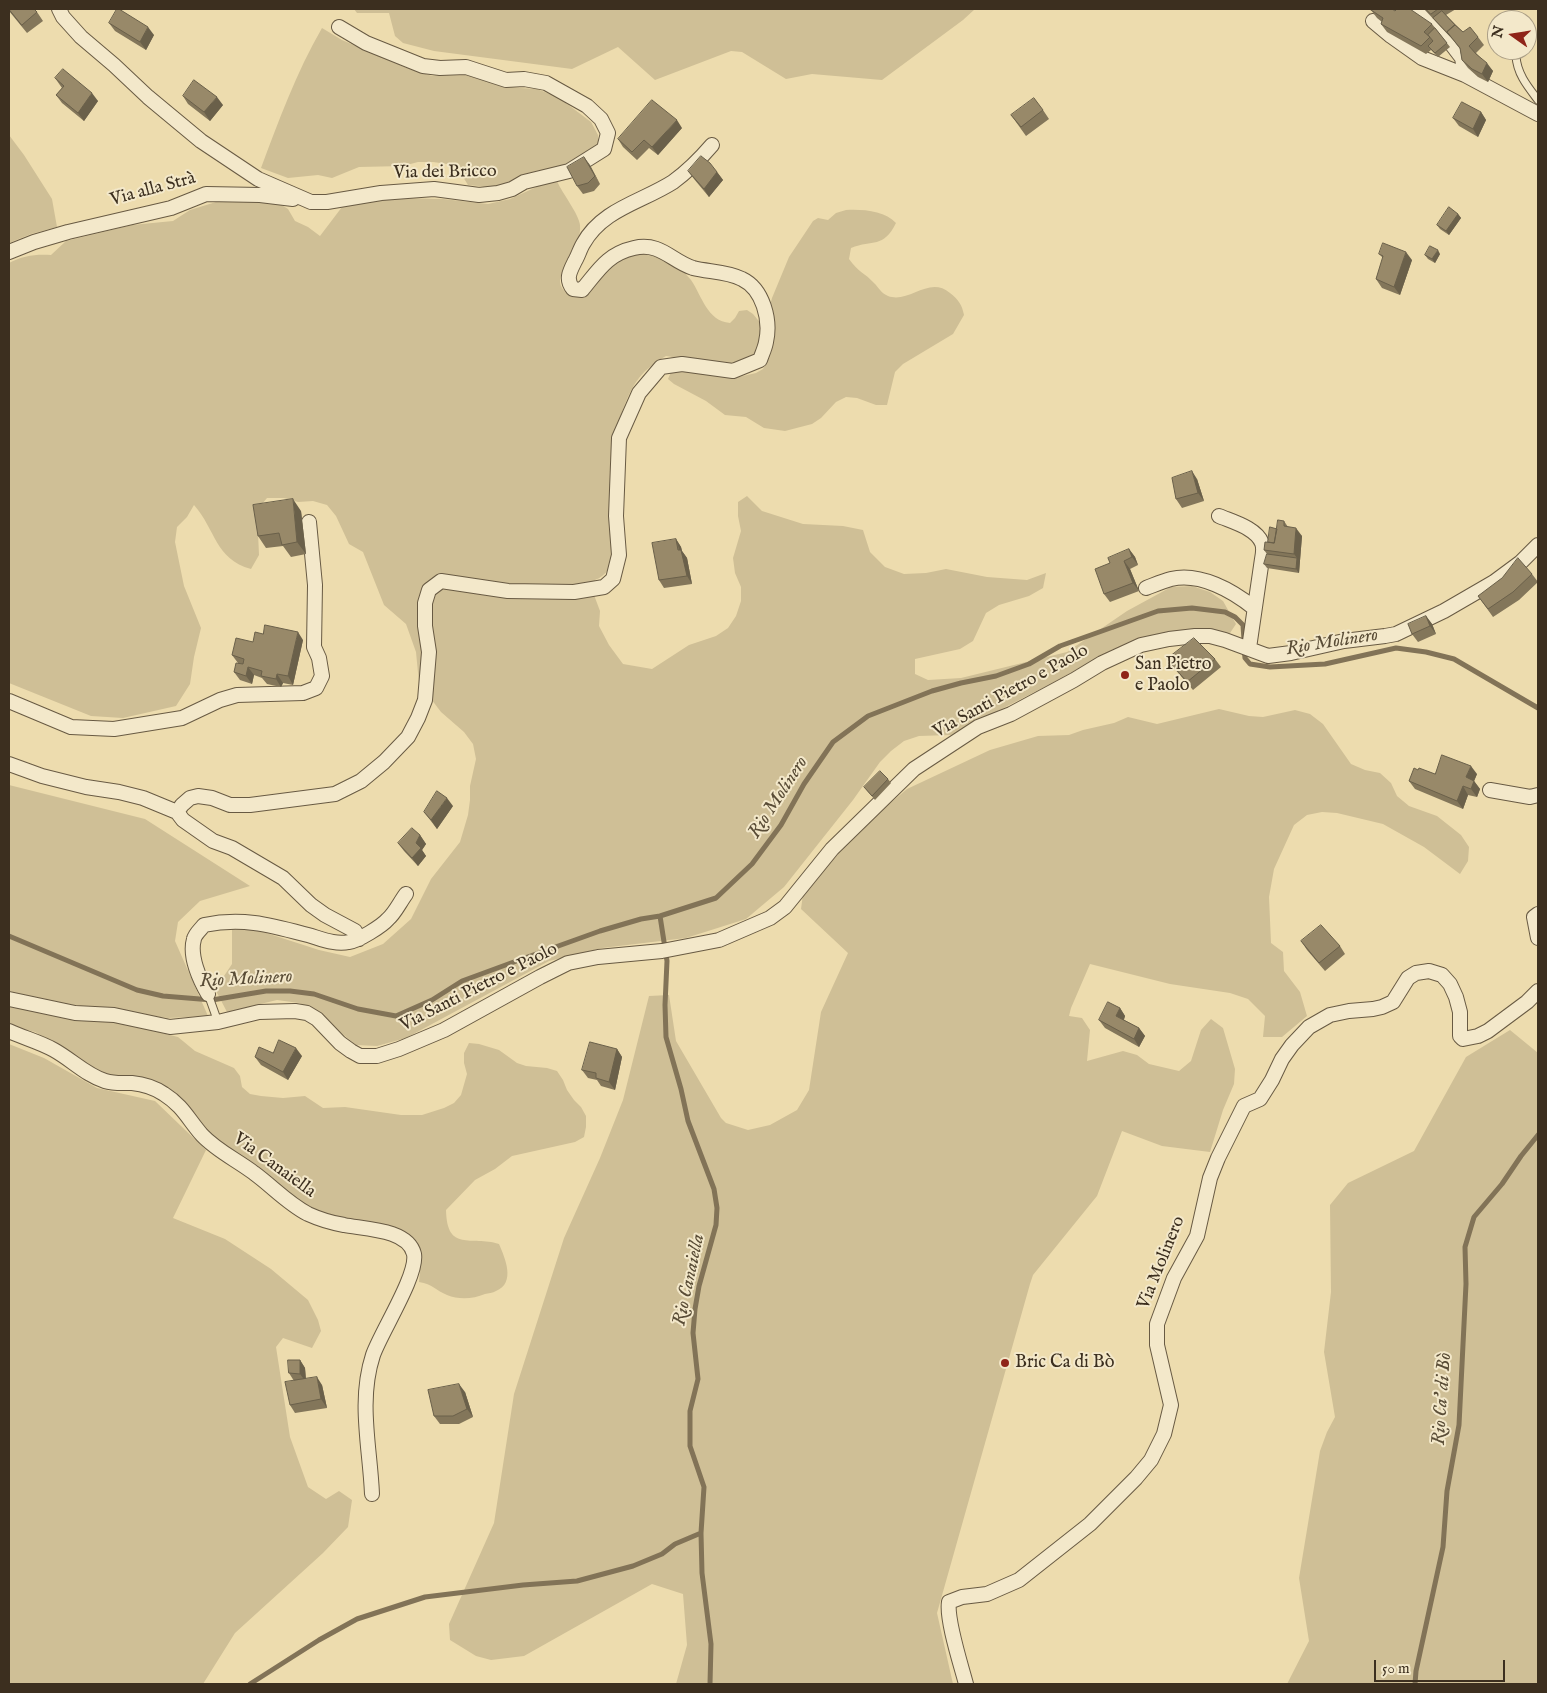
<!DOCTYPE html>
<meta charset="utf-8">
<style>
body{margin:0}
#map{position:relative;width:1547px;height:1693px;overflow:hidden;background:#eddcae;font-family:"IM FELL English",serif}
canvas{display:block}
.frame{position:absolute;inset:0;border:10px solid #3c2f1f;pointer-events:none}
.north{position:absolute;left:1487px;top:10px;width:50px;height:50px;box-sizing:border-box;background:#f3e8ca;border:1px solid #aa9e86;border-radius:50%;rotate:283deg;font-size:14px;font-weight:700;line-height:20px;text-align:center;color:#3c2f1f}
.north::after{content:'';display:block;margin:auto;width:18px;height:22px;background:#8f2418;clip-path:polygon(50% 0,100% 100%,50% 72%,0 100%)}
.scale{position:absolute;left:1374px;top:1660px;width:131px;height:22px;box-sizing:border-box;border:2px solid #3c2f1f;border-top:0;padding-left:6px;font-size:15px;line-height:18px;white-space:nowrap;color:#3c2f1f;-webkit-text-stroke:4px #f3e8ca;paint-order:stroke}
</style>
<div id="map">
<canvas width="1547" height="1693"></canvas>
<div class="frame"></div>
<div class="north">N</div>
<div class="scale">50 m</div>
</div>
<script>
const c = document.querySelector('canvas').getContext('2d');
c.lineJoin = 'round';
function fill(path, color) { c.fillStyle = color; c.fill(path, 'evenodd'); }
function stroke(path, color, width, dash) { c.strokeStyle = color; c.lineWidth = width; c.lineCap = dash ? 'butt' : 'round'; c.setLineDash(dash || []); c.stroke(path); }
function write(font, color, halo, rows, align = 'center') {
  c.font = font + ' "IM FELL English",serif'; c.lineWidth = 4; c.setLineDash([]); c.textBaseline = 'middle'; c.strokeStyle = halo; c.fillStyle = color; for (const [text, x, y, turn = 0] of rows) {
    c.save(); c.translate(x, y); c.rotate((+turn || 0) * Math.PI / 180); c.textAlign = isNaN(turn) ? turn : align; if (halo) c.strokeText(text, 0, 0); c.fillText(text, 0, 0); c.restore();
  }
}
const green = new Path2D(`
 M354,9H975L963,20L882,80L812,74L786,79L742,52L731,51L655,80L618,47L572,69L434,51L403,43L395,36L389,13H357Z
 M322,28L342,40L407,68L432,76L469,75L505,87L537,89L558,97L591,122L598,135V142L595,149L564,166L499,188L468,185L460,172L447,164L433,162H418L403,166L359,167L332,178L318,175L288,178L261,168C279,120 296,73 322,28Z
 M9,135L24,155L52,199L57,227L31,234L9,243Z
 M557,181C562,193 579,214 580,225C582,246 561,265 560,281C560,290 570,297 578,297C593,297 598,273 608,265C611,262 617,260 622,259C639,252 647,249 665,259C675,264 683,270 691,280C702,296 707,321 730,323L735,318L739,311L747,310L753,314L762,325L758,355L730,366L666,356C656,362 646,369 639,378C624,397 615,433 611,457C609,472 610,489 611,504C612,520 616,538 614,554C613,565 606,576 595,580L594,595L600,611L599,626L609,645L623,664L652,669L689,645L716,636L728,628L736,616L741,601V587L735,573L733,558L741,531L738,516V502L747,496L762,511L803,524L843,526L863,530L870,552L885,567L904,574L926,573L946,569L987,577L1027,580L1046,573L1043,588L1029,596L999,605L986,613L973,641L960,649L915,659V674L928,680L961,678L1067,652L1127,611L1171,587L1192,586L1210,592L1223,601L1236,624L1230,633L1198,629L1157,634L1112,650L1054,682L951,735L919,736L904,741L891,751L880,762L853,800L784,887L746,919L686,938L602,948L549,961L406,1038L377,1046L356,1045L340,1032L320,1012L299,1003L277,1000L227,1012L214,987L224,976L232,964V928L254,929L319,950L350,957L383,944L411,919L431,879L460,842L468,815L470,800V786L476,759L473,744L464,732L441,712L419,683L416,652L406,624L384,605L363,552L349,544L336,516L327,505L313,501L298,502L284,498H267L257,510L259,555L251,569C215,559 216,530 194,505L187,517L177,527L175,542L184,586L201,628L194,657L190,684L176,706L123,718L91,716L9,683V263C22,256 35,254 51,255L66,241L132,225L173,221L190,210L216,202L244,197L280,204L288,209L295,221L308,227L320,236L342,207L350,204L369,201L401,198L443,199L488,204L510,199L543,184Z
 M846,210C863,209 885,211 896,223C883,249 873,239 851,248L849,259C858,272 865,273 874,283C879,288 881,293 888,296C909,304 929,275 950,293C959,300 962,305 964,315L953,334L903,364L895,372L887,405H876L857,398L846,397L836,402L821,418L812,424L785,431L764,428L746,417L725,415L706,401L674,384L668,379L671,372L687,369L734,378L756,373L763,369L770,357L773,342L770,305L772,298L789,257L813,221L818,218L828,220L836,213Z
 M1219,709L1249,716L1263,717L1295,710L1310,714L1323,724L1351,764L1365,770L1380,773L1391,783L1397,796L1409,806L1437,816L1461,835L1469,847L1468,861L1460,874L1424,847L1383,824L1337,813L1322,812L1307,815L1294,825L1274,869L1269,897L1271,943L1283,952L1284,971L1300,992L1307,1016L1282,1037H1263L1265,1016L1248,999L1230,993L1170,984L1090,964L1071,1008L1069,1016L1082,1018L1090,1030L1087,1061L1123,1051L1137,1055L1149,1064L1179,1071L1191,1061L1201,1030L1211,1019L1223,1028L1235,1069L1234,1084L1223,1110L1210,1152L1162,1146L1122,1131L1097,1196L1033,1275L1030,1284L937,1613L953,1684H676L687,1645L683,1594L652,1584L524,1656L491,1660L476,1656L450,1640L449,1624L494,1523L514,1394L564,1238L600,1158L623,1100L649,996L669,995L676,1041L721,1118L726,1123L748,1130L770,1125L797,1110L809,1090L821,1012L848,953L801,909L803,894L861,828L907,789L990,750L1038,736L1069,735L1083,730L1114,723L1128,717L1157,724Z
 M9,785L145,819L250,886L200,901L178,922L175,941L208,1016L168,1018L63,1005L9,991Z
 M9,1005L139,1027L178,1037L195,1051L234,1068L240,1076L242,1087L250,1094L261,1096L283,1098L305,1096L323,1108L345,1107L401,1115H422L444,1108L454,1103L461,1095L467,1074L464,1063V1053L469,1043L479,1044L499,1050L517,1063L526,1066L547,1068L557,1071L563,1080L567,1090L574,1100L581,1107L586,1116V1127L584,1137L575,1142L512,1156L495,1169L475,1180L446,1210C447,1253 471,1235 499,1244C505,1258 516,1283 496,1291C493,1293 488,1293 485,1294C473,1299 459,1300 447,1295C435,1290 433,1284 419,1282L421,1256L416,1242L406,1233L325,1216L306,1208L229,1150L206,1130L193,1112L168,1090L114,1078L92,1071L65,1048L35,1032L9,1025Z
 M1510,1030L1538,1053V1684H1287L1309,1641L1299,1578L1320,1451L1327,1432L1335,1417L1324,1352L1331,1292L1330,1205L1348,1183L1414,1151L1466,1057Z
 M9,1044L44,1058L97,1088L155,1101L206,1150L173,1218L225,1239L271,1269L308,1300L318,1320L321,1331L312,1348L283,1338L276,1347L290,1437L308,1487L326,1499L339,1491L352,1500L348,1527L323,1553L235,1633L203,1684H9Z`);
const stream = new Path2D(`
 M1244,649L1245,658L1250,664L1270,667L1325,664L1396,648L1426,652L1454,659L1538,708
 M660,916L667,961L665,1005L666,1037L681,1089L688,1121L714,1189L717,1208L716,1225L699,1286L695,1309L693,1333L698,1379L690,1411V1446L704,1487L701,1533L702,1573L711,1644L710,1684
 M9,936L137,990L163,996L212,1000L266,991H290L314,994L358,1009L396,1016L432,1000L462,981L511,963L600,931L641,919L660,916L716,898L752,864L781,825L804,784L833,742L868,716L932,691L961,683L996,676L1029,664L1060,646L1158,611L1192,608L1225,612L1235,617L1243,625L1244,640
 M250,1684L319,1640L357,1619L425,1597L523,1585L577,1581L633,1566L662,1554L675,1544L701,1533
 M1415,1684L1416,1671L1443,1547L1447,1491L1459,1425L1466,1284L1465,1247L1474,1217L1502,1184L1521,1156L1538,1135`);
const service = new Path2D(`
 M1516,56C1517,74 1528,87 1538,100
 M208,994L218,1022`);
const minor = new Path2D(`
 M59,9L63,17L81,37L114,65L148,97L201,141L258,179L311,202H327L381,193L434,189L479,195L498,193L512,189L524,182L569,171L604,149L608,133L601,119L587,106L546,83L524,79L506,80L466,67L440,68L423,66L366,43L339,27
 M1418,9L1443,33L1462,58L1465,75L1538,114
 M1373,21L1391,36L1422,58L1465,75
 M9,252L34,242L68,232L171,208L206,194L260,195L293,199
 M1219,516C1233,522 1256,528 1262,543C1264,548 1263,554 1262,559L1249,648
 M1146,588C1154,585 1163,581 1171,579C1200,572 1233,591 1254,608
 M9,701L71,727L114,729L182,718L220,700L237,695L303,693L316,688L322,676L319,658L314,647L315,585L309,522
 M9,764L42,776L86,787L119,792L143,798L177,812L183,820L213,841L232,848L283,878L311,905L325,915L355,931L359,939
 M1490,790L1530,797L1538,795
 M177,812L182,805L190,798L198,796L212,798L230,805H250L335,794L361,781L384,762L408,737L418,718L425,700L429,652L425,626V603L429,590L441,581L508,591L574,592L604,587L613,579L619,555L616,516L619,438L639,393L661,367L682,364L733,371L760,360C762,354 765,348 766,342C771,320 763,289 742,279C727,271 708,272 693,268C671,261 661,242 634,248C607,254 598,271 582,290L573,289C565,279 570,271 575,261C578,256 580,249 583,244C602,209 642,202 673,182C688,171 700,159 712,145
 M1538,914L1534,917L1538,938
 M208,994C200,980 189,956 194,939C195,934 201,929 204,925C243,917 270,925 308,935C322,939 335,945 349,942C358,941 382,926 388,919C395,913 400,902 406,894
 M9,999L75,1013L114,1015L170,1027L218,1022L259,1012L295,1011L307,1013L317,1019L340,1043L351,1051L360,1056H377L399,1049L444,1030L540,977L568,963L598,957L662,951L719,940L770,918L785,907L832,849L914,769L978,727L1011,714L1074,680L1102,663L1141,645L1169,639L1195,636H1210L1225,640L1268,656L1291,653L1344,641L1385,636L1396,634L1444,611L1494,582L1521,562L1538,545
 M9,1031C24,1038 40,1042 54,1050C72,1060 86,1075 105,1081C114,1084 123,1083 132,1083C143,1084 155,1088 164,1094C183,1106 188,1119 202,1135C217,1151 237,1160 254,1173C272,1186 287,1203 308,1214C319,1219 332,1223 344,1225C364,1229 408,1229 414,1254C418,1275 381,1332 373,1355C358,1401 370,1447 372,1494
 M966,1684C961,1665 946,1619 949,1602L962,1597L987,1594L1019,1580L1090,1524L1136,1478L1151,1460L1164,1434L1171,1405L1157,1345V1324L1174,1278L1197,1236L1210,1178L1218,1158L1244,1106L1260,1099L1272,1080L1282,1059L1292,1045L1309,1027L1330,1015L1349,1011L1373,1009L1382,1007L1393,1002L1408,978L1416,973L1429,971L1442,975L1450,984L1456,997L1460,1012V1036L1463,1039L1478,1036L1488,1031L1527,1002L1538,991`);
const wall = new Path2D(`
 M9,9L37,12L43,21L27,33L9,11Z
 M1424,9H1456L1446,15L1463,32L1478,37L1484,45L1476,53L1493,71L1488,82L1478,77L1468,68L1462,60L1460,49L1453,40Z
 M1371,10L1395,11L1432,24L1450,47L1438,57L1431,50L1426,54L1387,32L1381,24L1382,22L1377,18Z
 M109,23L154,35L146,50L115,31Z
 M55,78L98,101L84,121L62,103L56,95L62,88Z
 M183,96L223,105L210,121L188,104Z
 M1043,110L1049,119L1026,136L1011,115Z
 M1481,112L1486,120L1478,137L1459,126L1453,118Z
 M682,128L658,155L649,148L637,160L623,147L618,139Z
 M584,157L600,184L594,191L583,194L577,186Z
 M688,171L717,172L723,180L709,197L694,179Z
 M1458,214L1461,218L1449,235L1440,229L1437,225Z
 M1379,254L1412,260L1400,295L1382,288L1376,279L1383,258Z
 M1440,254L1435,263L1428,259L1425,255Z
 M1197,479L1204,501L1182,508L1176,499Z
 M301,511L306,554L291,557L283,546L266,548L258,536Z
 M1284,521L1288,527L1302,536L1299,573L1267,568L1264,564L1267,554L1264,550L1277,529Z
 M676,539L681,547L682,551L687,558L692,584L664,588L659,580Z
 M1129,549L1135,557L1138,565L1130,569L1139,591L1110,602L1104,594L1110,563Z
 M1532,574L1538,582L1519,600L1493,617L1478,596Z
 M1426,616L1432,624L1436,634L1418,642L1412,634Z
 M303,640L293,685L283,683L281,687L267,684L262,678L254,675L252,684L240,680L234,672L238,663L232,655L253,642Z
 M1167,659H1215L1221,667L1193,690L1173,667Z
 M1418,770L1435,774H1477L1474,781L1480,789L1477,797L1468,795L1463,809L1415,789L1409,781Z
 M888,779L891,783L875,800L864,787Z
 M453,806L437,829L424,812Z
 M420,835L426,844L422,850L426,856L418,866L404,851L398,843Z
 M1301,941L1340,946L1345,954L1325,971L1307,950Z
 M1120,1008L1125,1016L1124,1020L1139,1028L1145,1036L1139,1047L1105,1028L1099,1020Z
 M617,1049L622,1057L615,1090L601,1086L597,1080L588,1078L582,1070Z
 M302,1056L288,1080L261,1065L255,1057Z
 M300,1360L305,1368L306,1379L322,1385L327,1408L295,1413L290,1405L294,1381L289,1373Z
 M465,1392L473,1417L459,1424H440L434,1416Z`);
const shadedWall = new Path2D(`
 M148,27L154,35L146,50L140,42Z
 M1487,63L1493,71L1488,82L1482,74Z
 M92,93L98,101L84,121L78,113Z
 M217,97L223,105L210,121L204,112Z
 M1481,112L1486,120L1478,137L1473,129Z
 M677,120L682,128L658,155L652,147Z
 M584,157L590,165L600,184L595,176Z
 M717,172L723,180L709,197L704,189Z
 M1458,214L1461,218L1449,235L1446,231Z
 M1438,250L1440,254L1435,263L1432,259Z
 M1406,252L1412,260L1400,295L1394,287Z
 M1192,471L1197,479L1204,501L1198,493Z
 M293,499L301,511L306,554L297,542Z
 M1296,528L1302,536L1299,573L1296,569L1297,558L1294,554Z
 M676,539L681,547L682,551L687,558L692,584L687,576Z
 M1129,549L1135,557L1138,565L1132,557Z
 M1124,561L1130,569L1139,591L1133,583Z
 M1426,616L1432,624L1436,634L1430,626Z
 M298,632L303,640L293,685L288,676Z
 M248,667L254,675L252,684L246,676Z
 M277,674L283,683L281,687L276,679Z
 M1471,766L1477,774L1472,786L1466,777Z
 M1474,781L1480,789L1477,797L1471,789Z
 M1463,786L1468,795L1463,809L1457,801Z
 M447,798L453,806L437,829L431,820Z
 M420,835L426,844L422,850L426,856L418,866L412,858L416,843Z
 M1120,1008L1125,1016L1122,1024L1116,1016Z
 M1139,1028L1145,1036L1139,1047L1134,1039Z
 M296,1048L302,1056L288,1080L283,1072Z
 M617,1049L622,1057L615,1090L609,1082Z
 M300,1360L305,1368L306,1382L300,1374Z
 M317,1377L322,1385L327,1408L321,1399Z
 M459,1384L465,1392L473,1417L467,1409Z`);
const building = new Path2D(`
 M9,9H34L37,12L22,25Z
 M117,9H119L148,27L140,42L109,23Z
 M1372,9H1392L1395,11L1397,9H1410L1432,24L1424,32L1430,37L1421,46L1381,24L1383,18L1371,10Z
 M1426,9H1438L1431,14Z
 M1442,11L1455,25L1447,32L1450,36L1433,18Z
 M1497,24V34L1492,29Z
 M1455,25L1463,32L1470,27L1478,37L1469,46L1476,54L1487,63L1482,74L1472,69L1462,60L1460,48L1447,32Z
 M1435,28L1447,43L1435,53L1428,46L1433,41L1428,35Z
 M63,69L92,93L78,113L56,95L64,86L55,78Z
 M194,80L217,97L204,112L183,96Z
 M1034,98L1043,110L1021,127L1011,115Z
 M652,100L677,120L652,147L644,140L632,152L618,139Z
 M1462,102L1481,112L1473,129L1453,118Z
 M701,156L710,163L717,172L704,189L688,171Z
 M584,157L595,176L588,183L577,186L567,167Z
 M1449,207L1458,214L1446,231L1437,225Z
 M1383,243L1406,252L1394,287L1376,279L1383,256L1379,254Z
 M1430,246L1438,250L1432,259L1425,255Z
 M1192,471L1198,493L1176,499L1172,478Z
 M293,499L297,542L282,545L279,533L258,536L253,505Z
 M1278,520L1284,521V526L1296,528L1294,554L1264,550L1265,542L1274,543Z
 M1270,527L1277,529L1274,543L1268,542Z
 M676,539L678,550H681L687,576L659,580L652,543Z
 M1129,549L1132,557L1124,561L1133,583L1104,594L1095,569L1110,563L1108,558Z
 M1267,554L1297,558L1296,569L1264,564Z
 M1518,558L1532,574L1513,592L1488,609L1478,596L1502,578Z
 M1426,616L1430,626L1412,634L1408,624Z
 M265,625L298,632L288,676L277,674L276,679L261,676L262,671L248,667L246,676L234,672L236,663L243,664L244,659L232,655L236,638L253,642L255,632L263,634Z
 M1194,638L1215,659L1187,682L1167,659Z
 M1442,755L1471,766L1466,777L1474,781L1471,789L1463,786L1457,801L1409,781L1414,768L1418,770L1419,768L1435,774Z
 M880,771L888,779L872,796L864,787Z
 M437,791L447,798L431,820L424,812Z
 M412,828L420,835L416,843L421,848L412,858L398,843Z
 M1321,925L1340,946L1319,963L1301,941Z
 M1108,1002L1120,1008L1116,1016L1139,1028L1134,1039L1099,1020Z
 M279,1040L296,1048L283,1072L255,1057L259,1047L273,1053Z
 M590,1042L617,1049L609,1082L596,1078V1073L582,1070Z
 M288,1360H300V1374L289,1373Z
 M317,1377L321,1399L290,1405L285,1382Z
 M459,1384L467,1409L453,1416H434L428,1390Z`);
const markers = [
 [1125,675,5,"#8f2418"],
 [1005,1363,5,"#8f2418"]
];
const streetNames = [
 ["Via dei Bricco",445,173,-1],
 ["Via alla Strà",153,190,-15],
 ["Via Santi Pietro e Paolo",1011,692,-29],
 ["Via Santi Pietro e Paolo",479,988,-27],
 ["Via Canaiella",274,1166,36],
 ["Via Molinero",1162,1263,-68]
];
const poiNames = [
 ["San Pietro",1135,665],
 ["e Paolo",1135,686],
 ["Bric Ca di Bò",1015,1363]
];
const waterNames = [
 ["Rio Molinero",1332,643,-9],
 ["Rio Molinero",779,798,-57],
 ["Rio Molinero",246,980,-3],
 ["Rio Canaiella",690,1280,-78],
 ["Rio Ca' di Bò",1443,1399,-86]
];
fill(green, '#cfbf96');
stroke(stream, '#827357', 5);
stroke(service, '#685a43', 9);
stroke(minor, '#685a43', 16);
stroke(service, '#f3e8ca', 7);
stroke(minor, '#f3e8ca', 14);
fill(wall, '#83765a');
fill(shadedWall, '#6a604a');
fill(building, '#988969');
stroke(building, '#6a604a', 1);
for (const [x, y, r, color] of markers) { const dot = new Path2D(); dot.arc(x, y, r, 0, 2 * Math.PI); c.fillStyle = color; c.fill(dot); stroke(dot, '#f3e8ca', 2); }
write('18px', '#3c2f1f', '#f3e8ca', streetNames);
write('18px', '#3c2f1f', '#f3e8ca', poiNames, 'left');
write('italic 19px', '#594c36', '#f3e8ca', waterNames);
</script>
